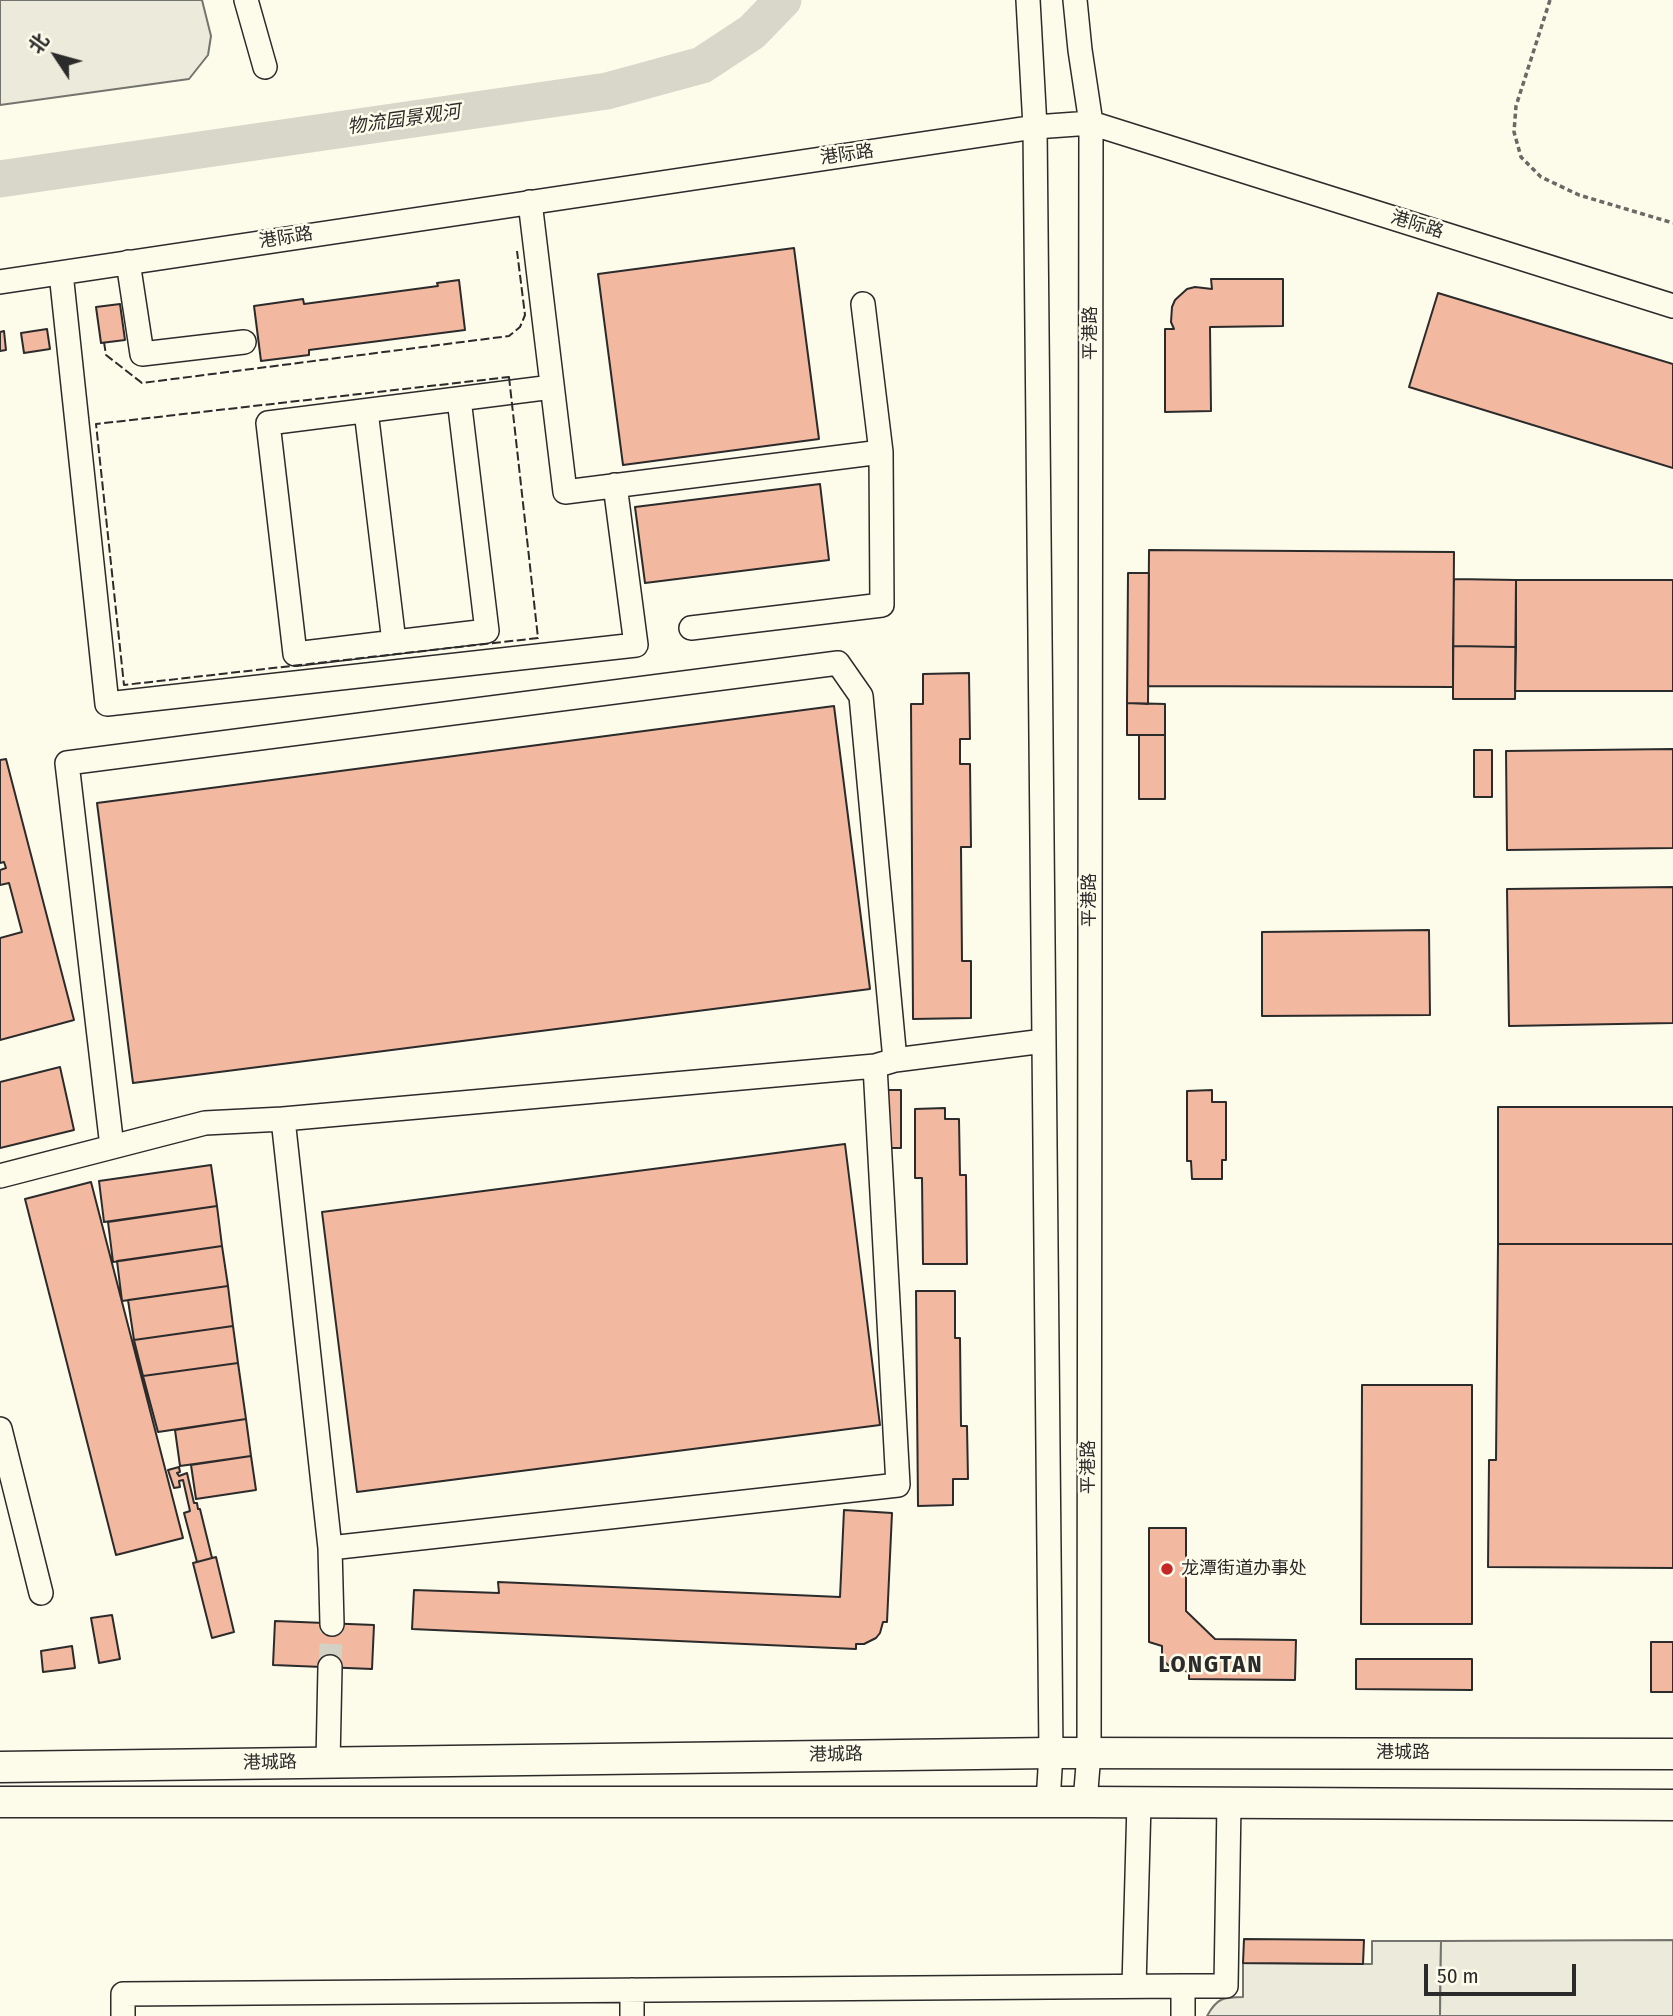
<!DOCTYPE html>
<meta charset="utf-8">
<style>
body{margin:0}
#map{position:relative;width:1673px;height:2016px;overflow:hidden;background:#fdfbea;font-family:"Fira Sans Condensed","Noto Sans SC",sans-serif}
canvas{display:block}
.north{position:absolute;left:21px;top:21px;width:70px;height:70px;-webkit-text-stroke:5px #fdfbea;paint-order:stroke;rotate:306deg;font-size:19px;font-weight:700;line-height:28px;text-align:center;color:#2b2b2b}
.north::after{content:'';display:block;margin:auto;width:24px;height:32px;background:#2b2b2b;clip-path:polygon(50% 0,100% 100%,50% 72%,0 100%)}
.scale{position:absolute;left:1424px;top:1964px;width:152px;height:32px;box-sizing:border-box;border:4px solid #2b2b2b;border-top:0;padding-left:9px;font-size:21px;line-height:24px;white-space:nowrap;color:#2b2b2b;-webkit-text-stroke:5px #fdfbea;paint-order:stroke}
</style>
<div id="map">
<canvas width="1673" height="2016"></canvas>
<div class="north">北</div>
<div class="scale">50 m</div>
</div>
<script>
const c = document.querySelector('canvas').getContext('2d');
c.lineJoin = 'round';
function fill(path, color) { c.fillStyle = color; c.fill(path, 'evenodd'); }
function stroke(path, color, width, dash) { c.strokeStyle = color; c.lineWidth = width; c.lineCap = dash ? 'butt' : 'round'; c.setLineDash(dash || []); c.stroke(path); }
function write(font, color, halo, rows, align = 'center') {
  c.font = font + ' "Fira Sans Condensed","Noto Sans SC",sans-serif'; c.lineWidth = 5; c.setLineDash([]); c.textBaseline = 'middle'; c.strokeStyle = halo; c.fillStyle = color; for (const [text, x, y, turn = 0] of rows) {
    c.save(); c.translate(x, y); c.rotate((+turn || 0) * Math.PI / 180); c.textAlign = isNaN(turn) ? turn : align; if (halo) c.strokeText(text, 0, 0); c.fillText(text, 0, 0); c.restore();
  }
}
const green = new Path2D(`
 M0,0H202L211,36L208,55L189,79L0,105Z
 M1372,1941H1441L1440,2016H1207C1217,1998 1223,1997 1243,1997V1963L1372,1964Z`);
const parking = new Path2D(`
 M1673,1940V2016H1440L1441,1941Z`);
const river = new Path2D(`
 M0,179L607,91L702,65L752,32L783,0`);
const building = new Path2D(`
 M794,248L819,439L623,465L598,274Z
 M1211,279H1283V326L1210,327L1211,411L1165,412V329H1174L1171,322L1172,307L1175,300L1187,289L1195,287L1212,289Z
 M459,280L465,330L309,350V355L261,361L254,306L303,299L304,304L438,286L437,283Z
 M1438,293L1673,364V468L1409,387Z
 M120,304L125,340L101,343L96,307Z
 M47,329L50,349L24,353L21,333Z
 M4,331L6,350L0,351V332Z
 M820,484L829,560L645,583L635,507Z
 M1149,550L1454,552L1453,687L1148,686Z
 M1128,573H1149L1148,704L1127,703Z
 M1454,579L1516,580V647L1453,646Z
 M1516,580H1673V691H1515Z
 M1453,646L1516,647L1515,699H1453Z
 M969,673L970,739H960V764H970L971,847H961L962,961H971V1018L913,1019L911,704H923V674Z
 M1127,703L1165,704V735H1127Z
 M834,706L870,989L133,1083L97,803Z
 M1139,735H1165V799H1139Z
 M1673,749V848L1507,850L1506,751Z
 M1474,750H1492V797H1474Z
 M6,759L74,1020L0,1040V938L22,932L9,883L0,885V870L6,868L4,862L0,863V760Z
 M1673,887V1023L1509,1026L1507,889Z
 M1429,930L1430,1015L1262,1016V932Z
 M60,1067L74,1130L0,1148V1082Z
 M887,1090H901V1148H887Z
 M1212,1090V1102H1226V1160H1222V1179H1192L1191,1161H1187V1091Z
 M1498,1107H1673V1244H1498Z
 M945,1108V1119H959L960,1175H966L967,1264H923L922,1178H915V1109Z
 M845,1144L880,1425L357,1492L322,1212Z
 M211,1165L217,1206L104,1222L99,1181Z
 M91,1182L183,1538L116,1555L25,1199Z
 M217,1206L222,1246L113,1262L108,1222Z
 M1498,1244H1673V1568L1488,1567L1489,1460H1496Z
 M222,1246L228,1286L122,1301L117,1261Z
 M228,1286L233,1326L134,1340L128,1300Z
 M916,1291H955V1338H960L961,1426H967L968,1479H953V1505L918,1506Z
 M233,1326L238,1363L143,1376L134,1340Z
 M238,1363L246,1419L158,1432L143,1376Z
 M1362,1385H1472V1624H1361Z
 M246,1419L251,1456L180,1466L175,1430Z
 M251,1456L256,1490L196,1499L191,1465Z
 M179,1467L180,1472L177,1473L179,1476L187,1473L194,1503H197L198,1509H200L212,1558L197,1562L184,1513L190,1511L183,1480L179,1481L180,1487L174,1488L168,1470Z
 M844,1510L892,1513L887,1622H883L880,1633L876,1638L864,1644H856V1649L412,1629L414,1590L499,1593L498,1582L840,1597Z
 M1149,1528H1186V1611L1215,1639L1296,1640L1295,1680L1189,1679V1672L1170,1667L1165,1662L1162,1658V1646L1149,1642Z
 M216,1557L234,1632L212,1638L193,1563Z
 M112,1615L120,1659L99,1663L91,1618Z
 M275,1621L374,1625L372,1669L273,1665Z
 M1651,1642H1673V1692H1651Z
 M72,1646L75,1668L43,1672L41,1651Z
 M1356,1659H1472V1690L1356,1689Z
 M1244,1939L1364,1940L1363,1964L1243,1963Z`);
const minorTunnel = new Path2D(`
 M330,1667L332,1624`);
const path = new Path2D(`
 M1550,0L1516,106L1514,132L1521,157L1541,177L1579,195L1673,223`);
const minor = new Path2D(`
 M246,0L265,67
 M1028,0L1035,127L1051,1753L1048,1802
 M1075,0L1080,50L1091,123L1089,1753L1085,1802
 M530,202L565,492L881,452
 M128,262L142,354L244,342
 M61,273L107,704L636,645L615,485
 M0,282L1035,127L1091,123L1673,306
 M459,399L487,631L295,654L268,423L552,387
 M366,411L394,642
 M691,628L882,605L881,452L863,304
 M112,1147L67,763L838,663L861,696L895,1060
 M0,1176L205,1123L283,1119
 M0,1429L41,1593
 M330,1548L898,1485L875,1066
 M332,1624L330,1548L283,1119L875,1066L895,1060L1044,1041
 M328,1762L330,1667
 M1134,1986L1139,1803
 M1183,1986H1226L1229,1803
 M632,1990V2016
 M123,2016V1994L1183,1986V2016`);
const major = new Path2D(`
 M0,1767L1051,1753L1673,1754
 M0,1802H1085L1673,1805`);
const fence = new Path2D(`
 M104,342L106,355L142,383L509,336L520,327L525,315L517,251
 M509,377L538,638L124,685L96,424Z`);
const markers = [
 [1167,1569,7,"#c62828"]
];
const streetNames = [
 ["港际路",847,155,-8],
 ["港际路",1417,225,17],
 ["港际路",286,238,-9],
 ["平港路",1091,333,-90],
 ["平港路",1090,900,-90],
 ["平港路",1089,1467,-90],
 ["港城路",1403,1753],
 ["港城路",836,1755,-1],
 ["港城路",270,1763,-1]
];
const poiNames = [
 ["龙潭街道办事处",1181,1569]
];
const waterNames = [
 ["物流园景观河",404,120,-8]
];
const districtNames = [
 ["LONGTAN",1211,1665]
];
fill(green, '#ecebdb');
stroke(green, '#74746e', 2);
fill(parking, '#eceadb');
stroke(parking, '#74746e', 2);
stroke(river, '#d8d7c9', 37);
fill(building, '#f2b8a0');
stroke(building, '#2b2b2b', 2);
stroke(minorTunnel, '#d3d1c4', 23, [23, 11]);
stroke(minor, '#2b2b2b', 26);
stroke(major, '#2b2b2b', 33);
stroke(path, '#6a6964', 3.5, [5, 3.5]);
stroke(minor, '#fdfbea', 23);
stroke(major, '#fdfbea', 30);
stroke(fence, '#2b2b2b', 2, [9, 3.5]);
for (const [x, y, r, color] of markers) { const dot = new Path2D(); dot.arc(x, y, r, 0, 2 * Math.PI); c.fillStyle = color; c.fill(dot); stroke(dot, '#fdfbea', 2.5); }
write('18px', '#2b2b2b', '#fdfbea', streetNames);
write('18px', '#2b2b2b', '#fdfbea', poiNames, 'left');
write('italic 19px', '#2b2b2b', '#fdfbea', waterNames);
c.letterSpacing = '2px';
write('bold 24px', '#2b2b2b', '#fdfbea', districtNames);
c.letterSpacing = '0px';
</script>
